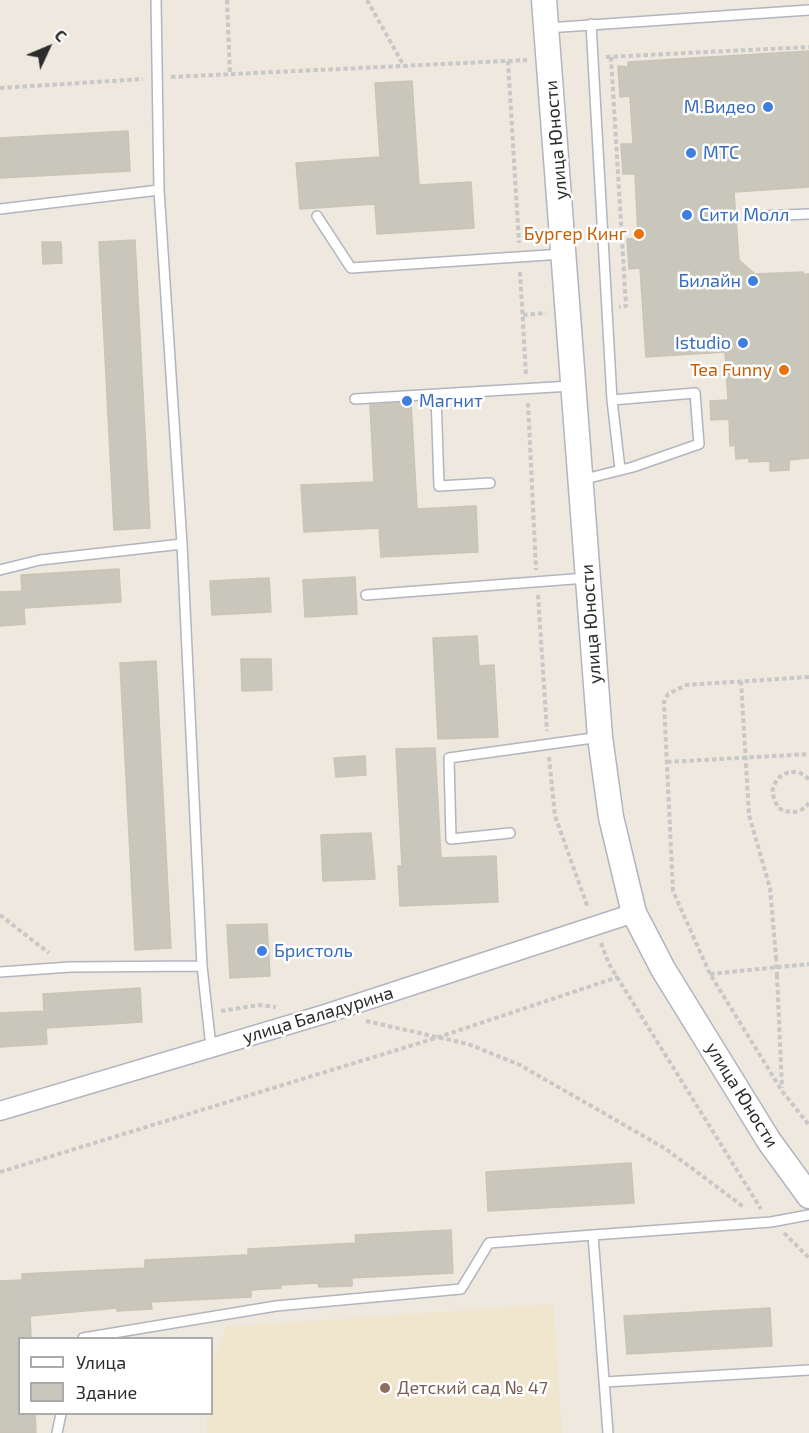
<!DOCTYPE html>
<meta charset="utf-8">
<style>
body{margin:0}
#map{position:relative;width:809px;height:1433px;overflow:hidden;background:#eee8de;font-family:"Exo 2",sans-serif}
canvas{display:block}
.legend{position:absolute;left:18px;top:1337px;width:195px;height:78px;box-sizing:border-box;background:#fff;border:2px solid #ababab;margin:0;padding:8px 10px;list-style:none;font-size:18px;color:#2c2c2c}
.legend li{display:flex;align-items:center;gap:12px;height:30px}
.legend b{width:30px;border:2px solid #ababab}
.north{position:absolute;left:18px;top:18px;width:60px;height:60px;-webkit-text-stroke:4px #fff;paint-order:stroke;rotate:46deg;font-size:16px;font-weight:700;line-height:24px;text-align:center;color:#2c2c2c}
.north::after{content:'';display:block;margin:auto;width:21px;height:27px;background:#2c2c2c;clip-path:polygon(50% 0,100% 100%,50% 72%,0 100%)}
</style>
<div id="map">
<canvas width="809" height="1433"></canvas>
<ul class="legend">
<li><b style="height:8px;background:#fff"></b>Улица</li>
<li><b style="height:16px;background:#c9c6bc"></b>Здание</li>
</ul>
<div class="north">С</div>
</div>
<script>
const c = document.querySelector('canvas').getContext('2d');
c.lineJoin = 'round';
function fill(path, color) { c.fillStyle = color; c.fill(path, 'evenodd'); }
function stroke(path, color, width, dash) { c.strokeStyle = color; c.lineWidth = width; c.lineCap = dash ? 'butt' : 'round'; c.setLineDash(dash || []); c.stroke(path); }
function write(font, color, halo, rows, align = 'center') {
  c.font = font + ' "Exo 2",sans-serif'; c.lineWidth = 5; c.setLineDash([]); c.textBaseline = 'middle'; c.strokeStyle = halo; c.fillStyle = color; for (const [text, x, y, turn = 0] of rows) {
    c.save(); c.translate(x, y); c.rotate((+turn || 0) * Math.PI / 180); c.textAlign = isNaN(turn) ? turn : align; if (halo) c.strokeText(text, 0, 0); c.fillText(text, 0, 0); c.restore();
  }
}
const education = new Path2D(`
 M553,1304L562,1433H207V1414H212V1362L226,1327Z`);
const building = new Path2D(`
 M809,51V187L734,192L739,260L755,274L803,272V274H809V458L789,460V470L770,471V461L749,462V458L736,459L735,445L730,446L729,419L711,420L710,401L728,400L725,352L646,357L640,268L629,269L627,239L638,238L635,174H623L621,144H633L630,96L620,97L618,66L628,67V62Z
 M412,81L419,185L471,182L474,228L377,234L375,204L300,209L296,163L380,157L375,83Z
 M128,131L130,171L0,178V138Z
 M135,240L150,528L114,530L99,242Z
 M42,242H61L62,263L43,264Z
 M411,402L417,509L476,506L478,552L381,557L379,528L304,532L301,485L374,482L370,405Z
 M119,569L121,602L24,608L25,624L0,626V592L22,591L21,575Z
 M355,577L357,614L305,617L303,580Z
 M269,578L271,612L212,615L210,581Z
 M477,636L479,666L494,665L498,737L438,739L433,638Z
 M241,659H271L272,690L242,691Z
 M156,661L171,948L135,950L120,663Z
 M435,748L441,858L496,856L498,902L400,906L398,866H402L396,749Z
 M365,756L366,775L336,777L334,758Z
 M371,833L375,879L323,881L321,835Z
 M267,924L270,976L230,978L227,925Z
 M140,988L142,1022L46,1028L47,1044L0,1047V1013L44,1011L43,994Z
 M631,1163L634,1203L488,1211L486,1172Z
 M451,1230L453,1273L352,1278V1286L319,1287L318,1283L281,1285V1288L251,1290V1297L151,1302L152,1309L117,1311V1308L30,1316L31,1338H20V1413H35L36,1433H0V1281L22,1280V1274L145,1268V1260L248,1255V1249L356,1243L355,1235Z
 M770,1308L772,1346L627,1354L624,1316Z`);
const path = new Path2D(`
 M227,0L230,74
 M367,0L404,66
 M606,57L809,47
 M611,57L626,306L619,307
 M508,61L519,243
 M171,77L527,60
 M0,88L143,79
 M520,272L526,375
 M523,315L546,313
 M528,403L536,570
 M538,595L547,731
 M809,677L686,685L668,694L664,702L673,891L710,974L782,1091L809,1125
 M741,681L749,815L770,888L776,957
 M549,757L555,816L588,908
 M667,762L809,754
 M809,779L799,772C783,771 775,777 772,793L778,808C790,814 800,814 809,803
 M0,915L49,953
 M601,943L609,964L761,1209
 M710,974L809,964
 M777,975L782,1088
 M221,1011L259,1005L276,1007
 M366,1021L468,1044L520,1065L666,1149L745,1208
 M0,1172L439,1037L618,977
 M784,1233L809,1258`);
const lane = new Path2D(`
 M156,0L159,190L182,544L202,966L211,1047
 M591,24L612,400
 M547,28L809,10
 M0,209L159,190
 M317,216L351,268L563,254
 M759,216L809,214
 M436,395L439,486L490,483
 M355,399L571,386
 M581,480L633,467L699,444L695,393L612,400L620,469
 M0,570L40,560L182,544
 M366,595L586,578
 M510,833L451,839L449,758L600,737
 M0,972L70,967L202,966
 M83,1338L276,1306L461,1289L489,1243L593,1235
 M605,1382L809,1370
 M57,1433L61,1414
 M608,1433L593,1235L771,1222L809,1215`);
const street = new Path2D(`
 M0,1111L325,1014L634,913`);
const secondary = new Path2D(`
 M544,0L600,737L611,817L634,913L663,969L769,1141L809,1196`);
const pathBridge = new Path2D(`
 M776,957L777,975`);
const markers = [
 [768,107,6,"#3f7fe0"],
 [691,153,6,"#3f7fe0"],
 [687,215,6,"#3f7fe0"],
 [639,234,6,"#e8710a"],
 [753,281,6,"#3f7fe0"],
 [743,343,6,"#3f7fe0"],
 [784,370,6,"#e8710a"],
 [407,401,6,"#3f7fe0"],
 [262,951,6,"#3f7fe0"],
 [385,1388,6,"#8d6e63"]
];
const shopNames = [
 ["М.Видео",756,107,"right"],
 ["МТС",703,153],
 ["Сити Молл",699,215],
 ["Билайн",741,281,"right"],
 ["Istudio",731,343,"right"],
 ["Магнит",419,401],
 ["Бристоль",274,951]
];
const streetNames = [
 ["улица Юности",556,140,-95],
 ["улица Юности",591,624,-94],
 ["улица Баладурина",318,1015,-17],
 ["улица Юности",742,1095,58]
];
const foodNames = [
 ["Бургер Кинг",627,234],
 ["Tea Funny",772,370]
];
const educationNames = [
 ["Детский сад № 47",397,1388]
];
fill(education, '#f0e6cd');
fill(building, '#c9c6bc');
stroke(building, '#cac4b7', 1.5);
stroke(lane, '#b2b4c0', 12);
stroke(street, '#b2b4c0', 21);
stroke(secondary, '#b2b4c0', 27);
stroke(path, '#c8c8c8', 4, [4.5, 3]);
stroke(lane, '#fff', 9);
stroke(street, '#fff', 18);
stroke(secondary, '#fff', 24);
stroke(pathBridge, '#c8c8c8', 4, [4.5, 3]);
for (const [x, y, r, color] of markers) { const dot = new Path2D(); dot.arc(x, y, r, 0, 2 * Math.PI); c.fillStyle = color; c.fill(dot); stroke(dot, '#fff', 2); }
write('18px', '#366cbe', '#fff', shopNames, 'left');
write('18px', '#2c2c2c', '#fff', streetNames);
write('18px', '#c56008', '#fff', foodNames, 'right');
write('18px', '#785e54', '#fff', educationNames, 'left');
</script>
